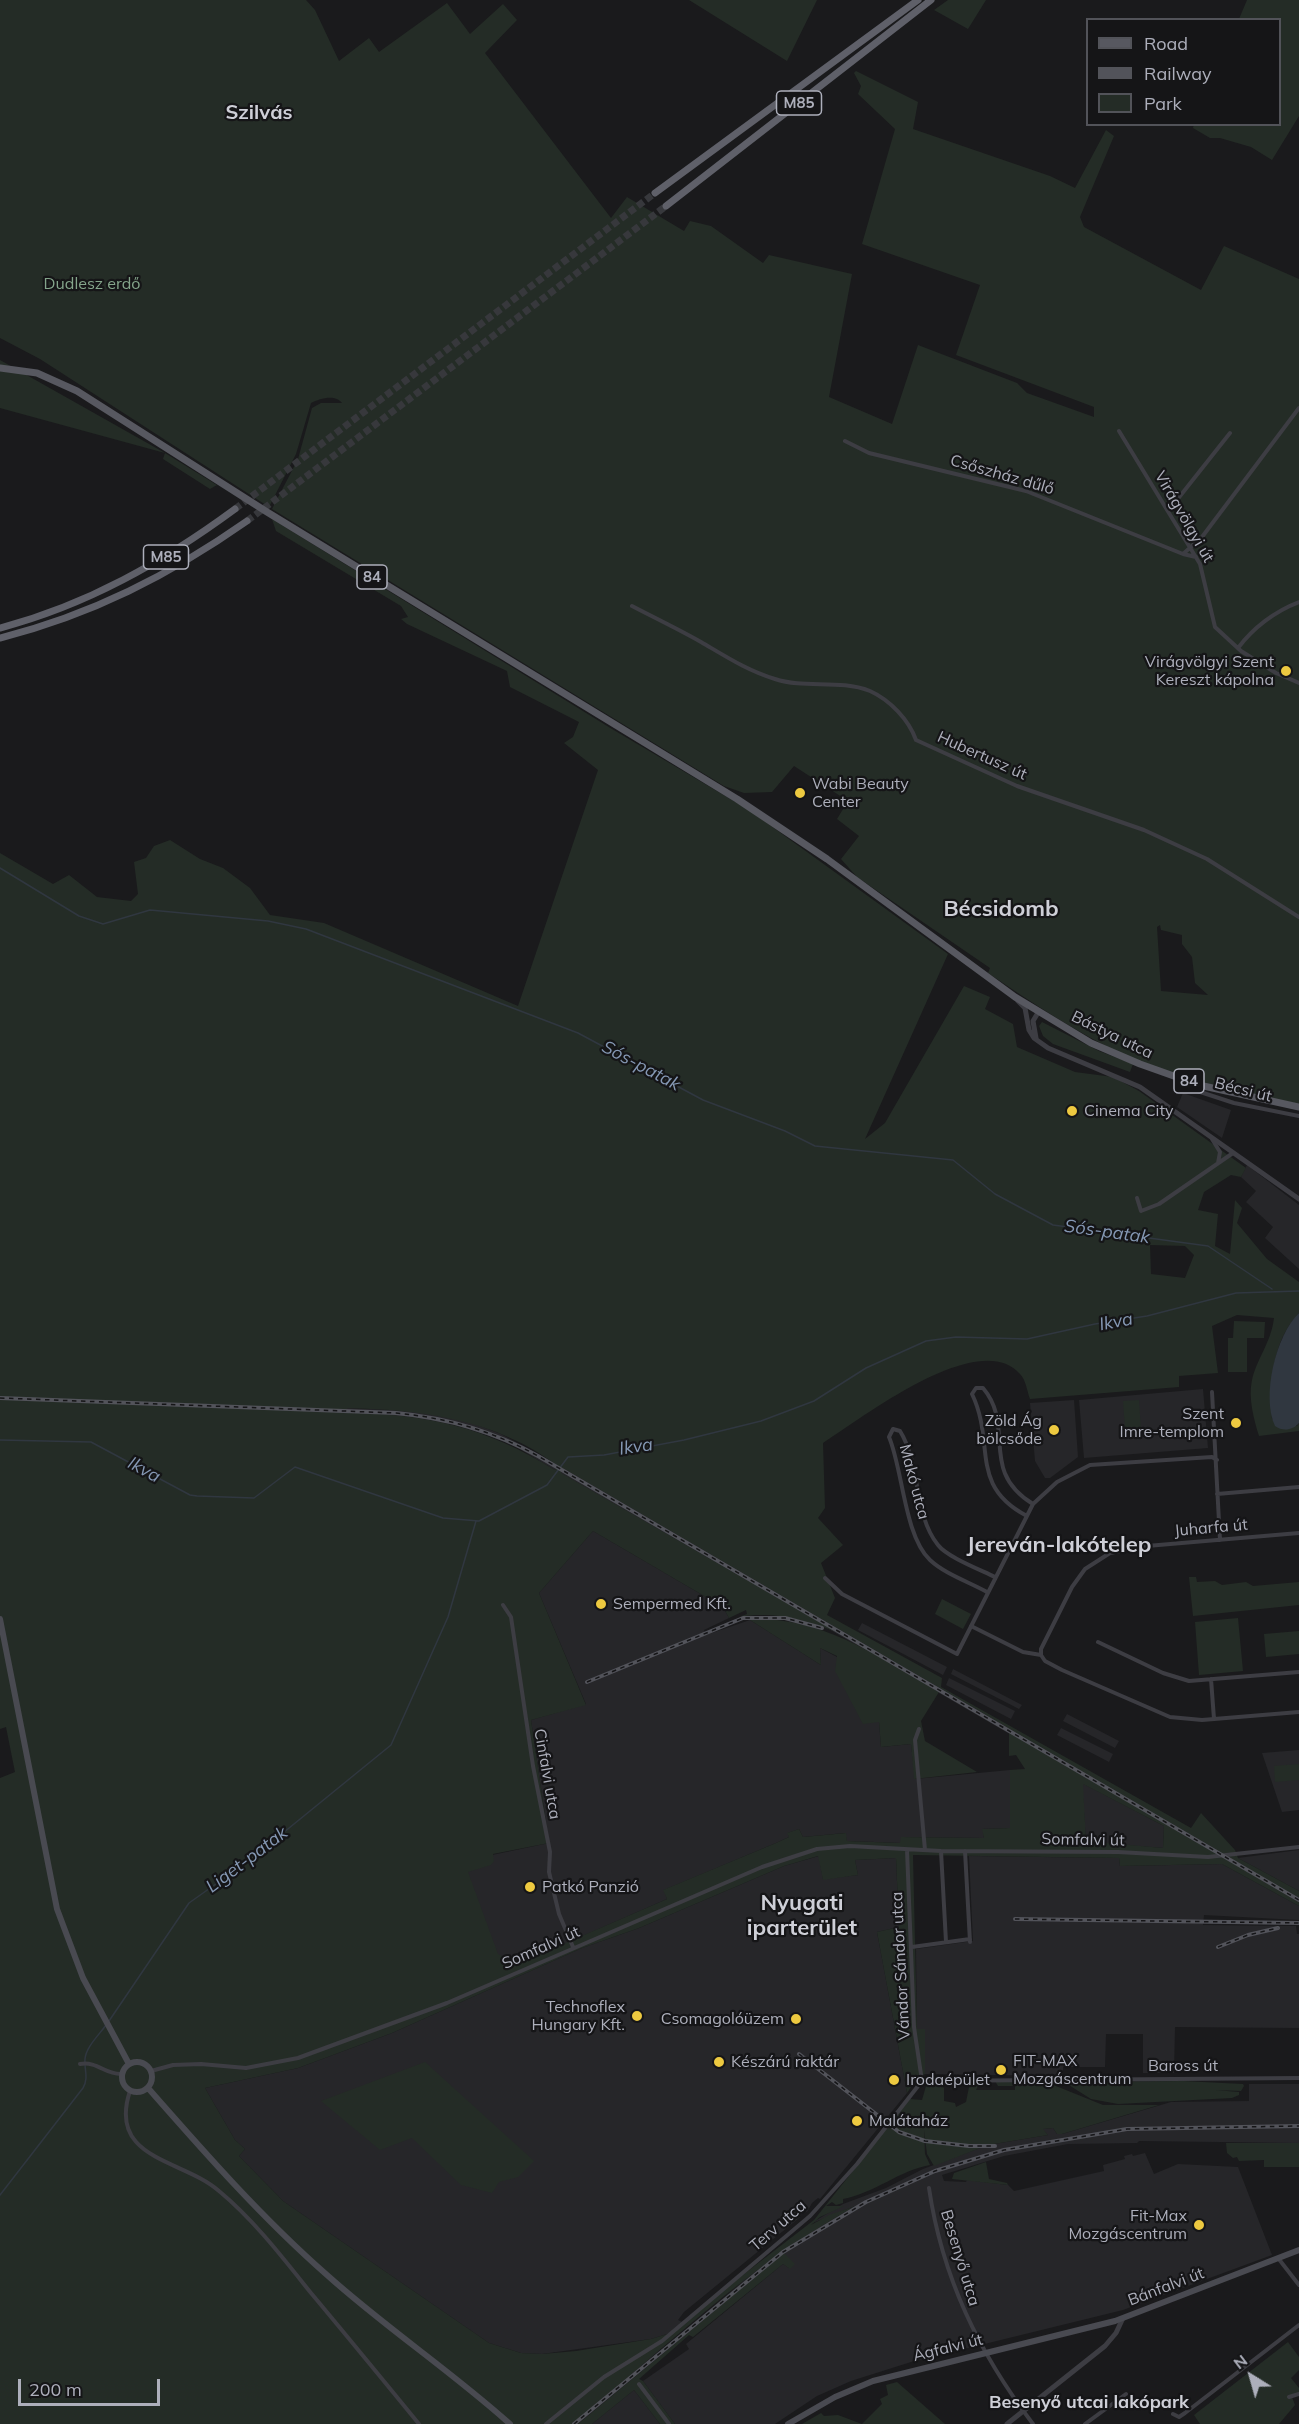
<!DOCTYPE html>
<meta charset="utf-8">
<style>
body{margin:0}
#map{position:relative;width:1299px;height:2424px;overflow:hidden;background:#1a1a1c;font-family:Mulish,sans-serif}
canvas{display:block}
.legend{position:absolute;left:1086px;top:18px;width:195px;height:108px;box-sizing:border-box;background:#151517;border:2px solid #525359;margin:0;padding:8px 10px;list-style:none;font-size:18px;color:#adafbb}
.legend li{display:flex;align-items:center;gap:12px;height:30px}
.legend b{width:30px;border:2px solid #525359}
.north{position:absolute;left:1221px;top:2346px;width:60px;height:60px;-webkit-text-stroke:4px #151517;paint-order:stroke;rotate:323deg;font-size:16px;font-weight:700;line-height:24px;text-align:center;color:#adafbb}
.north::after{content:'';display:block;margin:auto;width:21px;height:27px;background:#adafbb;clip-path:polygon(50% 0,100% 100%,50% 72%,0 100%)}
.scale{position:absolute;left:18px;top:2379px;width:142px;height:27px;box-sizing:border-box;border:3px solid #adafbb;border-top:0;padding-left:8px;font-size:18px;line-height:21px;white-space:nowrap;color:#adafbb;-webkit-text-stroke:4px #151517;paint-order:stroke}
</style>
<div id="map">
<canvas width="1299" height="2424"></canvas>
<ul class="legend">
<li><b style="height:8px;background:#575860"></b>Road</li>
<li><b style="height:8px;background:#52535a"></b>Railway</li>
<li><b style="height:16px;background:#242c26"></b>Park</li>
</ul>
<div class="north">N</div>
<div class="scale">200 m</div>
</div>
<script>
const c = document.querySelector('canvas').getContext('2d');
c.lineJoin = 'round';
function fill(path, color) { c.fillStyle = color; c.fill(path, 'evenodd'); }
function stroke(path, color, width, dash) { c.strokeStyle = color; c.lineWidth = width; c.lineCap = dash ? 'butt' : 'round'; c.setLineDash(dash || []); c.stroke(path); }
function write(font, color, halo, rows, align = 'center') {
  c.font = font + ' Mulish,sans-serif'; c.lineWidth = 4.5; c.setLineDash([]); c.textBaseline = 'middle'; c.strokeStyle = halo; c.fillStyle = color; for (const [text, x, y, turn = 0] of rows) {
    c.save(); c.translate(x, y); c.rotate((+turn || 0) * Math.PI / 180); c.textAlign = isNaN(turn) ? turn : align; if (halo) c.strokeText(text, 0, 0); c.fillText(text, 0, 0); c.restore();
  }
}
const built = new Path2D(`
 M1183,1093L1231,1110L1222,1138L1177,1107Z
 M1247,1165L1299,1205V1269L1265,1238L1273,1227L1246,1202L1256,1191L1241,1177Z
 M1203,1389L1208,1448L1084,1458L1079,1400Z
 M1074,1400L1078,1457L1050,1478H1045L1035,1461L1030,1403Z
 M347,1408L415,1411L465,1420L501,1434L558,1465L555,1470L506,1441L453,1424L409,1417L346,1413Z
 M564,1467L1299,1898V1902L560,1473Z
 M593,1531L723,1607L729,1618L704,1630L706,1635L750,1620L821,1665L820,1648L837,1657L879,1722L881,1747L911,1744L915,1779L1010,1770V1828L983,1829L984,1838L902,1837L901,1843L847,1841L845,1833L803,1837L799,1829L788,1833L789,1837L776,1843L664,1890L667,1899L494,1975L467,1872L492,1855L549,1843L531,1720L586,1704L539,1593Z
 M862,1623L947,1667L943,1675L858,1630Z
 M953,1669L1022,1705L1019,1709L951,1674Z
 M949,1678L1015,1711L1011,1719L946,1685Z
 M1067,1714L1119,1741L1115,1748L1063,1721Z
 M1061,1728L1113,1754L1109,1762L1057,1735Z
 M1299,1750V1810L1282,1812L1262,1753Z
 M1082,1783L1164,1826L1163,1848L1086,1842Z
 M1299,1850V1891L1238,1858Z
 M819,1856L823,1879L858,1875L855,1860L896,1858L899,1927L877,1932L907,2093L820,2199L818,2198L812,2203L807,2212L804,2210L799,2218L684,2312L678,2320L682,2322L674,2332L651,2339L542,2354L521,2353L489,2343L283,2201L239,2156L245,2149L235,2140L205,2088L298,2068L392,2033L582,1948L639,1928L784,1866Z
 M969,1856L1119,1858L1120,1866L1222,1864L1299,1906V1920L1204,1915L1203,1925L1296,1926L1297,1934H1299V2028L1175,2027L1174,2073H1143V2034H1106L1105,2067H1063V2076L925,2074V2029H917L916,1949L973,1941Z
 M1249,2084H1299V2143L1139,2141L1137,2143L1068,2144L1004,2156L942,2175L944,2181L966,2182L967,2180L1008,2185L1014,2191L1104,2171L1103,2165L1125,2159L1124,2156L1132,2154L1133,2156L1145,2153L1154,2174L1178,2164L1238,2167L1272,2255L1123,2310L911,2362L851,2381L817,2396L775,2424H675L643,2381L689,2349L686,2344L783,2264L789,2268L784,2253L578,2424H573L765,2263L819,2226L855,2206L810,2224L843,2204L886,2188L923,2169L988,2145L1048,2135L1042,2129L1053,2128L1057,2134H1062L1171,2102L1249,2101Z
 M634,2390L660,2424H592Z`);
const green = new Path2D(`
 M0,0H306L315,10L339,61L369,38L379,52L447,3L470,34L503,4L517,20L485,53L611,218L627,197L684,231L690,221L711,226L763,263L769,255L852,274L829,397L892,424L918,345L1017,383L1027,393L1094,417V407L956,355L980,285L862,244L895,129L858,94L861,86L854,73L856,71L918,102L913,129L1050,176L1075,188L1106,130L1114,136L1080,217L1084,227L1201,290L1224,246L1299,279V1104C1241,1092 1181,1080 1126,1056C1077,1033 1033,1003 988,973L990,968L857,877L841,859L859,836L837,819L848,801L794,766L772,792L744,793L724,786L272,509L298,459L312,408L321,403H342C336,394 320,398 311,403L296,454L269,507L40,359L0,338ZM1160,925L1161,930L1182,935V944L1192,957L1195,983L1208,995L1161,991L1157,927Z
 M689,0H817L787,61Z
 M948,0H986L968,29L934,10Z
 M1247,0H1299V116L1272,160L1251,147L1220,138H1210L1193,128L1194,124H1280V20L1239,19Z
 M0,360L165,453L612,729L749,810L948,954L865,1139L885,1123L964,986L990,997L985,1009L1013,1024L1017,1047L1075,1072L1113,1077L1139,1091L1246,1168L1241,1177L1231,1175L1204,1192L1198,1210L1218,1214L1215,1246L1230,1254L1235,1200L1242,1208L1237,1223L1267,1259L1299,1282V1313C1272,1341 1270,1382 1272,1419L1297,1426L1299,1423V1431L1259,1436C1254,1420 1248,1398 1252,1380C1257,1358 1271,1343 1274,1318L1237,1315L1212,1326L1218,1373L1179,1376V1387L1030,1399C1027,1391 1026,1380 1020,1374C979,1327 862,1418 823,1443L825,1508L818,1518L843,1545L821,1563L835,1598L827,1615L942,1678L941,1687L1191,1828L1201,1813L1235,1850L1238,1858L1299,1891V1898L563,1468L561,1473L839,1633C806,1620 775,1611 739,1617L747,1614L746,1610L729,1618L723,1607L593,1531L539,1593L586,1705L531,1720L549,1843L493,1854L494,1861L491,1865L468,1872L498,1954L517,1965L521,1963L523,1957L528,1955L531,1958L667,1899L663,1890L776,1843L789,1837L787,1833L799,1829L803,1837L846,1833L847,1841L900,1843L901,1837L984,1838L982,1829L1010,1828V1770L1025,1769L1016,1755L1009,1756V1732L1299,1902V1906L1222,1864L1120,1866L1119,1858L913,1855L917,2029H925V2074L917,2078L907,2093L877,1932L899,1927L896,1858L855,1860L858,1875L823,1880L818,1856L784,1866L639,1928L582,1948L392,2033L298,2068L205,2088L235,2140L245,2149L239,2156L283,2201L489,2343L521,2353L542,2354L576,2351L651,2339L674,2332L682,2322L814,2220L910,2099L922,2100L926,2086L941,2084L944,2088V2101L955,2103L956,2107L966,2102L970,2082L989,2081V2086H978L976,2090H1015V2086H998L995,2081L1054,2082L1056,2086L1103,2105H1159L1062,2134H1057L1053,2128L1043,2129L1048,2135L988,2145L934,2166L927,2154L924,2130L925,2154L930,2165C900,2170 875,2193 843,2199V2203L836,2205L832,2202L826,2206H844L820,2217L811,2225L829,2215L856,2206C751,2263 665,2348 573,2424H0V1778L15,1772L6,1727L0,1729V853L53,884L69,875L97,897L131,901L138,894L134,862L146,858L154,846L170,840L200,859L223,868L250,888L270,915L324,923L518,1006L598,770L564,743L573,737L579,722L510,687L507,671L407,624L401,619L408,617L401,606L276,531L272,519L217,485L210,489L163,459L165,453L0,408ZM1150,1245L1185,1246L1194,1255L1185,1278L1151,1274ZM347,1408C423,1410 495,1419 558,1466L555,1470C485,1427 429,1414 347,1413ZM1083,1784L1164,1826L1163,1848L1086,1841Z
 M1042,1022L1099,1051L1133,1064L1130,1072L1053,1044L1043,1036L1039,1026Z
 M1234,1321L1265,1322L1264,1338H1247V1372H1228V1338H1233Z
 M1139,1400L1141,1429L1125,1430L1123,1401Z
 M1189,1577H1196L1197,1582L1215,1581L1222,1585L1246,1582L1253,1586L1299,1582V1605L1193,1616Z
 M942,1599L971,1614L963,1629L935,1614Z
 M1238,1618L1243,1671L1199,1675L1195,1622Z
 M765,1619C830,1622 885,1660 939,1692L921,1721L925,1741L977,1772L914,1779L911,1744L881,1747L879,1722L863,1724L835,1671L837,1656L820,1648L821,1665L750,1620Z
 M1299,1631V1654L1266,1657L1264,1634Z
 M1299,1764V1780L1275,1782L1274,1766Z
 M425,2062L534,2161L518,2177L499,2182L492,2193L461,2185L412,2138L380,2150L321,2101Z
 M1183,2081L1243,2084L1244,2086L1241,2091L1215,2090L1239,2092V2095L1232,2098L1118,2104L1091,2099L1064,2082Z
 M1226,2143H1299V2167H1264V2160L1239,2161L1237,2157L1233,2158L1227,2153Z
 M986,2162L989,2179L1007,2183L1008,2185L952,2179L954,2173Z
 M784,2253L795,2264L790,2269L783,2264L693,2337L689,2335L639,2379L643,2381L675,2424H660L634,2390L592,2424H578Z
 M1288,2342L1299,2357V2370L1291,2378L1299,2388V2394L1292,2397L1295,2405L1279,2424H1200L1194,2415Z
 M897,2382L945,2424H802L821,2413L824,2416L838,2415L862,2424L882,2404L880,2399L888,2395L886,2385Z`);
const water = new Path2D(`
 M1299,1313V1423C1293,1430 1283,1432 1275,1426C1261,1397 1276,1334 1299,1313Z`);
const stream = new Path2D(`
 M0,868L79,916L103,924L150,910L268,921L306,929L578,1033L703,1100L785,1131L815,1146L953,1160L995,1194L1053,1225L1208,1246L1272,1289
 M0,1440L91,1442L190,1495L197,1496L254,1498L295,1467L443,1518L479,1521L547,1485L568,1457L604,1455L684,1440L761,1421L814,1401L866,1368L926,1341L956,1337L1027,1339L1095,1324L1147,1316L1236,1293L1299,1291
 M109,2021L189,1903L251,1859L391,1745L448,1617L476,1521
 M0,2195L83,2088C89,2078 84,2069 85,2059C86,2047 99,2035 106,2025`);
const trunkTunnel = new Path2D(`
 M235,509L655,193
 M247,521L666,206`);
const minor = new Path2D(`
 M1119,431L1200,564L1215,627L1241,651L1276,673L1299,683
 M845,441L869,453L1026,491L1183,554L1196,557
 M1169,510L1230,433
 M1183,554L1202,537L1299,408
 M632,606C655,618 678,629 701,642C725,656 748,671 775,679C805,689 839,679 870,691C890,700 909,720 916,740L1017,786L1144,830L1207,859L1299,917
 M1238,648C1253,628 1275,611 1299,602
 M1182,1086L1234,1103L1299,1116
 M1212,1139L1220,1152L1218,1163
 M1137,1198L1141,1211L1159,1204L1233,1153
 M1212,1392L1220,1540
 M1217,1494L1299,1487
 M1027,1516C968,1485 996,1444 972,1394L976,1388H983C1016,1427 978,1470 1033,1504
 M825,1578L842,1594L957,1654L1033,1504L1057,1482L1090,1465L1212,1457L1217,1460
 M987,1592C969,1582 945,1574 930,1560C904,1535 903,1470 889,1437L893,1429L900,1431C921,1465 913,1514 938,1545C947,1557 981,1570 995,1577
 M503,1605L511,1617L533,1766L550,1852L549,1872L559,1914L573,1947
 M971,1626L1023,1652L1041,1655L1045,1661L1062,1670L1170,1717L1202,1720L1299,1712
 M1098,1642L1163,1673L1189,1681L1299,1672
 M1041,1655V1649L1072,1587L1085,1569L1110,1553L1147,1546L1299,1533
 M1211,1679L1214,1719
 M919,1729L915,1740L925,1850
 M907,1850L914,2027L922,2081
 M941,1851L946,1942
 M965,1851L970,1942
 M912,1947L970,1939
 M80,2064C98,2061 105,2075 122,2074
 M151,2071L173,2065L201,2064L246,2068L298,2058L447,2003L762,1867L817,1849L850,1846L941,1851L1118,1852L1208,1857L1299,1847
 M922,2081L1299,2078
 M130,2091C107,2160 183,2159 219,2191C254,2220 283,2258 311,2293C347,2336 383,2380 419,2424
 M929,2188C942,2277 979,2353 1033,2424
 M1278,2258L1299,2285
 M639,2384L669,2424
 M1289,2397L1299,2394
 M1173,2414L1179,2417L1185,2413L1299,2325
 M546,2424L604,2377L662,2341L810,2216L857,2164L922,2081
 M1085,2424L1126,2394`);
const tertiary = new Path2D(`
 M1018,1001L1025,1008L1029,1030L1034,1038L1048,1048L1140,1087L1299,1199
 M1036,1038L1033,1021L1039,1011
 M1007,2424L1105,2346L1116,2333L1123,2318`);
const secondary = new Path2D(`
 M0,1619L57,1909L83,1978L129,2064
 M122 2077a15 15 0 1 1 30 0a15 15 0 1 1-30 0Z
 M148,2088C205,2153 262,2218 327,2275C386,2328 451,2371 510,2424
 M788,2424L835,2397L873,2381L1115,2321L1299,2250`);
const primary = new Path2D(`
 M0,368L37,373L77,391L267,512L737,799L827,859L1015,997L1091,1043L1140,1064L1199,1085L1299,1107`);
const trunk = new Path2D(`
 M655,193L918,0
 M666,206L931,0
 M0,628C87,605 163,562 235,509
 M0,638C91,615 170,575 247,521`);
const rail = new Path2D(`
 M0,1398L396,1413C448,1418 493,1431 538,1456L1299,1900
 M587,1682L743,1618H785L822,1628
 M1015,1919L1299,1923
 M1218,1947L1248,1935L1278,1928
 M799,2054L899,2132L925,2141L969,2146H995
 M574,2424L783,2252L866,2202L935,2171L1004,2150L1127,2129L1299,2126`);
const markers = [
 [1286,671,6,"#edc940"],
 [800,793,6,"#edc940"],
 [1072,1111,6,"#edc940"],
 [1236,1423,6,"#edc940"],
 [1054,1430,6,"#edc940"],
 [601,1604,6,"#edc940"],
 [530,1887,6,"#edc940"],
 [637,2016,6,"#edc940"],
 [796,2019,6,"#edc940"],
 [719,2062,6,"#edc940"],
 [1001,2070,6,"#edc940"],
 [894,2080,6,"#edc940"],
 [857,2121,6,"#edc940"],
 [1199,2225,6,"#edc940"]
];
const shields = [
 [799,103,45],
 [166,557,45],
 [372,577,30],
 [1189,1081,30]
];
const shieldNames = [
 ["M85",799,103],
 ["M85",166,557],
 ["84",372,577],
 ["84",1189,1081]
];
const parkNames = [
 ["Dudlesz erdő",92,284]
];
const streetNames = [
 ["Csőszház dűlő",1002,475,16],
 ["Virágvölgyi út",1184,517,60],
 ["Hubertusz út",982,756,24],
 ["Bástya utca",1112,1035,26],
 ["Bécsi út",1243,1090,14],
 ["Makó utca",914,1482,75],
 ["Juharfa út",1211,1528,-5],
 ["Cinfalvi utca",547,1774,80],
 ["Somfalvi út",1083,1840,1],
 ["Somfalvi út",541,1948,-24],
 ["Vándor Sándor utca",901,1966,-93],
 ["Baross út",1183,2066],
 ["Terv utca",778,2226,-41],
 ["Besenyő utca",960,2258,73],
 ["Bánfalvi út",1166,2287,-21],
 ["Ágfalvi út",948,2348,-14]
];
const poiNames = [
 ["Virágvölgyi Szent",1274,662,"right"],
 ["Kereszt kápolna",1274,680,"right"],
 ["Wabi Beauty",812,784],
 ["Center",812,802],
 ["Cinema City",1084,1111],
 ["Szent",1224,1414,"right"],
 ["Imre-templom",1224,1432,"right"],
 ["Zöld Ág",1042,1421,"right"],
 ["bölcsőde",1042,1439,"right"],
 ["Sempermed Kft.",613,1604],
 ["Patkó Panzió",542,1887],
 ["Technoflex",625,2007,"right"],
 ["Hungary Kft.",625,2025,"right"],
 ["Csomagolóüzem",784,2019,"right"],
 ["FIT-MAX",1013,2061],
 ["Mozgáscentrum",1013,2079],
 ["Készárú raktár",731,2062],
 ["Irodaépület",906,2080],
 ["Malátaház",869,2121],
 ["Fit-Max",1187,2216,"right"],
 ["Mozgáscentrum",1187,2234,"right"]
];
const waterNames = [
 ["Sós-patak",641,1066,28],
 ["Sós-patak",1107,1232,8],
 ["Ikva",1116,1322,-11],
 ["Ikva",636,1447,-8],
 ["Ikva",144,1470,28],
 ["Liget-patak",247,1860,-37]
];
const neighbourhoodNames = [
 ["Besenyő utcai lakópark",1089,2403]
];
const quarterNames = [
 ["Szilvás",259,113]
];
const districtNames = [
 ["Bécsidomb",1001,909],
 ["Jereván-lakótelep",1059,1545],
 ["Nyugati",802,1903],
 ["iparterület",802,1928]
];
fill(built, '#262629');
fill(green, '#242c26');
fill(water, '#303740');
stroke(stream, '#303740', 1.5);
stroke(trunkTunnel, '#37383c', 7, [7, 3.5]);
stroke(minor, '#3d3d43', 4);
stroke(tertiary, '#3d3d43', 5);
stroke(secondary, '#494a51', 6);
stroke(primary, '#575860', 7);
stroke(trunk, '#5f6069', 7);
stroke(rail, '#52535a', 4);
stroke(rail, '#151517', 1.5, [4.5]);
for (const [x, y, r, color] of markers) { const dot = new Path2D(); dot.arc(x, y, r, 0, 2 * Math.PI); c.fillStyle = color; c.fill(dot); stroke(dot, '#151517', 2); }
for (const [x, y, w] of shields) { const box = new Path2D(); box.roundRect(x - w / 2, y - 12, w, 24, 4.5); c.fillStyle = '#151517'; c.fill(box); stroke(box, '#adafbb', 1.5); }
write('bold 15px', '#adafbb', null, shieldNames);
write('16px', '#84a58b', '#151517', parkNames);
write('16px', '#adafbb', '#151517', streetNames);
write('16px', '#adafbb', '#151517', poiNames, 'left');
write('italic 18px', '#8598b4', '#151517', waterNames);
write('bold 18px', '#cecfd7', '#151517', neighbourhoodNames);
write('bold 20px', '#cecfd7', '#151517', quarterNames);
write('bold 22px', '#cecfd7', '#151517', districtNames);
</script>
